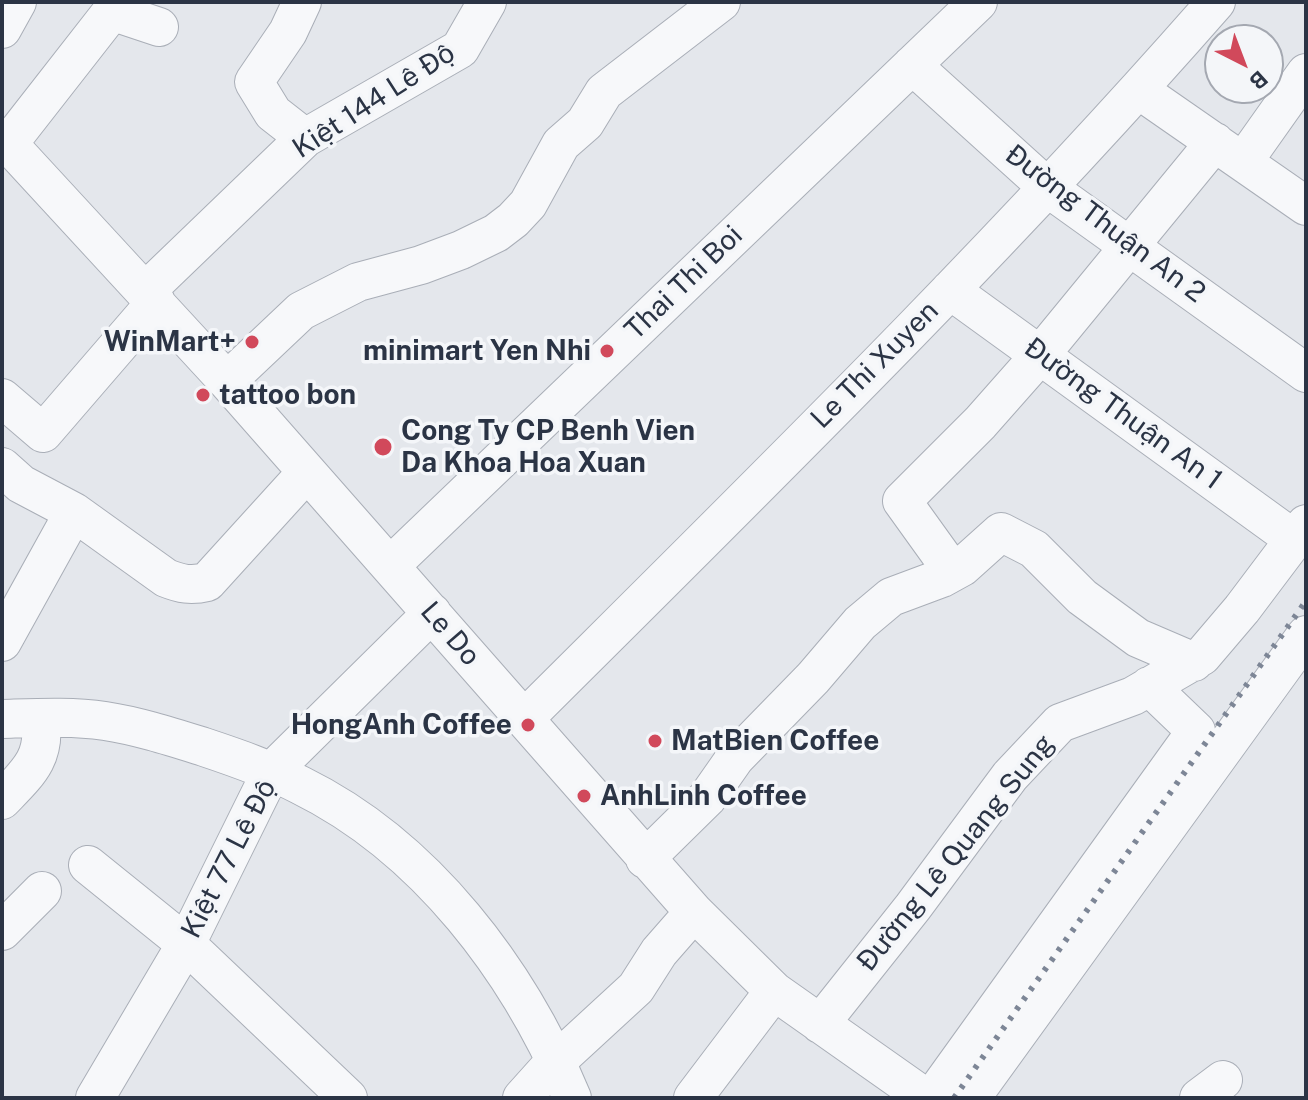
<!DOCTYPE html>
<meta charset="utf-8">
<style>
body{margin:0}
#map{position:relative;width:1308px;height:1100px;overflow:hidden;background:#e4e7ec;font-family:"Public Sans",sans-serif}
canvas{display:block}
.frame{position:absolute;inset:0;border:4px solid #2b3445;pointer-events:none}
.north{position:absolute;left:1204px;top:24px;width:80px;height:80px;box-sizing:border-box;background:#f4f6f9;border:2px solid #a4a8b1;border-radius:50%;rotate:138deg;font-size:22px;font-weight:700;line-height:32px;text-align:center;color:#2b3445}
.north::after{content:'';display:block;margin:auto;width:28px;height:36px;background:#d1495b;clip-path:polygon(50% 0,100% 100%,50% 72%,0 100%)}
</style>
<div id="map">
<canvas width="1308" height="1100"></canvas>
<div class="frame"></div>
<div class="north">B</div>
</div>
<script>
const c = document.querySelector('canvas').getContext('2d');
c.lineJoin = 'round';
function stroke(path, color, width, dash) { c.strokeStyle = color; c.lineWidth = width; c.lineCap = dash ? 'butt' : 'round'; c.setLineDash(dash || []); c.stroke(path); }
function write(font, color, halo, rows, align = 'center') {
  c.font = font + ' "Public Sans",sans-serif'; c.lineWidth = 7; c.setLineDash([]); c.textBaseline = 'middle'; c.strokeStyle = halo; c.fillStyle = color; for (const [text, x, y, turn = 0] of rows) {
    c.save(); c.translate(x, y); c.rotate((+turn || 0) * Math.PI / 180); c.textAlign = isNaN(turn) ? turn : align; if (halo) c.strokeText(text, 0, 0); c.fillText(text, 0, 0); c.restore();
  }
}
const minor = new Path2D(`
 M302,2L288,32L254,82L273,113L305,138
 M2,29L17,2
 M912,65L1048,188L1306,373
 M1139,90L1306,206
 M2,137L227,381L694,912L774,991L926,1098
 M9,143L109,15L117,13L159,27
 M1243,162L1306,73
 M950,290L1295,540
 M146,291L305,138L460,49L487,2
 M227,381L301,311L358,282L421,265L461,250L496,233L513,220L528,204L561,144L585,123L604,92L721,2
 M2,398L43,433L156,302
 M2,467L21,484L74,512L2,642
 M74,512L166,578C181,584 191,586 207,582L307,472
 M391,565L978,2
 M953,572L902,501L980,423L1041,354L1215,142
 M2,719C36,718 71,716 105,721C138,726 172,737 204,747C237,758 269,769 300,785C426,847 519,971 572,1098
 M524,719C759,485 997,252 1216,2
 M2,800C28,773 47,757 40,718
 M645,859L707,798L735,758L813,678L860,623L891,597L942,578L962,567L1001,532L1034,549L1082,597L1138,638L1194,662
 M88,865L186,944L348,1098
 M2,931L42,891
 M820,1024L913,907L1010,776L1060,723L1133,696L1202,656L1242,609L1306,524
 M95,1098L186,944L271,772L432,613
 M522,1098L548,1069L636,988L659,952L694,912
 M693,1098L774,991
 M932,1098L1196,731L1149,686
 M971,1098L1306,635
 M1199,1098L1223,1080`);
const rail = new Path2D(`
 M954,1098L1306,601`);
const markers = [
 [252,342,8,"#d1495b"],
 [607,351,8,"#d1495b"],
 [203,395,8,"#d1495b"],
 [383,447,10,"#d1495b"],
 [528,725,8,"#d1495b"],
 [655,741,8,"#d1495b"],
 [584,796,8,"#d1495b"]
];
const streetNames = [
 ["Kiệt 144 Lê Độ",374,101,-33],
 ["Đường Thuận An 2",1105,224,37],
 ["Thai Thi Boi",684,283,-44],
 ["Le Thi Xuyen",875,365,-45],
 ["Đường Thuận An 1",1123,414,36],
 ["Le Do",450,634,49],
 ["Đường Lê Quang Sung",956,853,-51],
 ["Kiệt 77 Lê Độ",229,859,-63]
];
const poiNames = [
 ["WinMart+",236,342,"right"],
 ["minimart Yen Nhi",591,351,"right"],
 ["tattoo bon",219,395],
 ["Cong Ty CP Benh Vien",401,431],
 ["Da Khoa Hoa Xuan",401,463],
 ["HongAnh Coffee",512,725,"right"],
 ["MatBien Coffee",671,741],
 ["AnhLinh Coffee",600,796]
];
stroke(minor, '#a9aeb7', 40);
stroke(minor, '#f7f8fa', 38);
stroke(rail, '#7d8696', 6, [4, 8]);
for (const [x, y, r, color] of markers) { const dot = new Path2D(); dot.arc(x, y, r, 0, 2 * Math.PI); c.fillStyle = color; c.fill(dot); stroke(dot, '#f4f6f9', 3); }
write('28px', '#2b3445', '#f4f6f9', streetNames);
write('bold 28px', '#2b3445', '#f4f6f9', poiNames, 'left');
</script>
